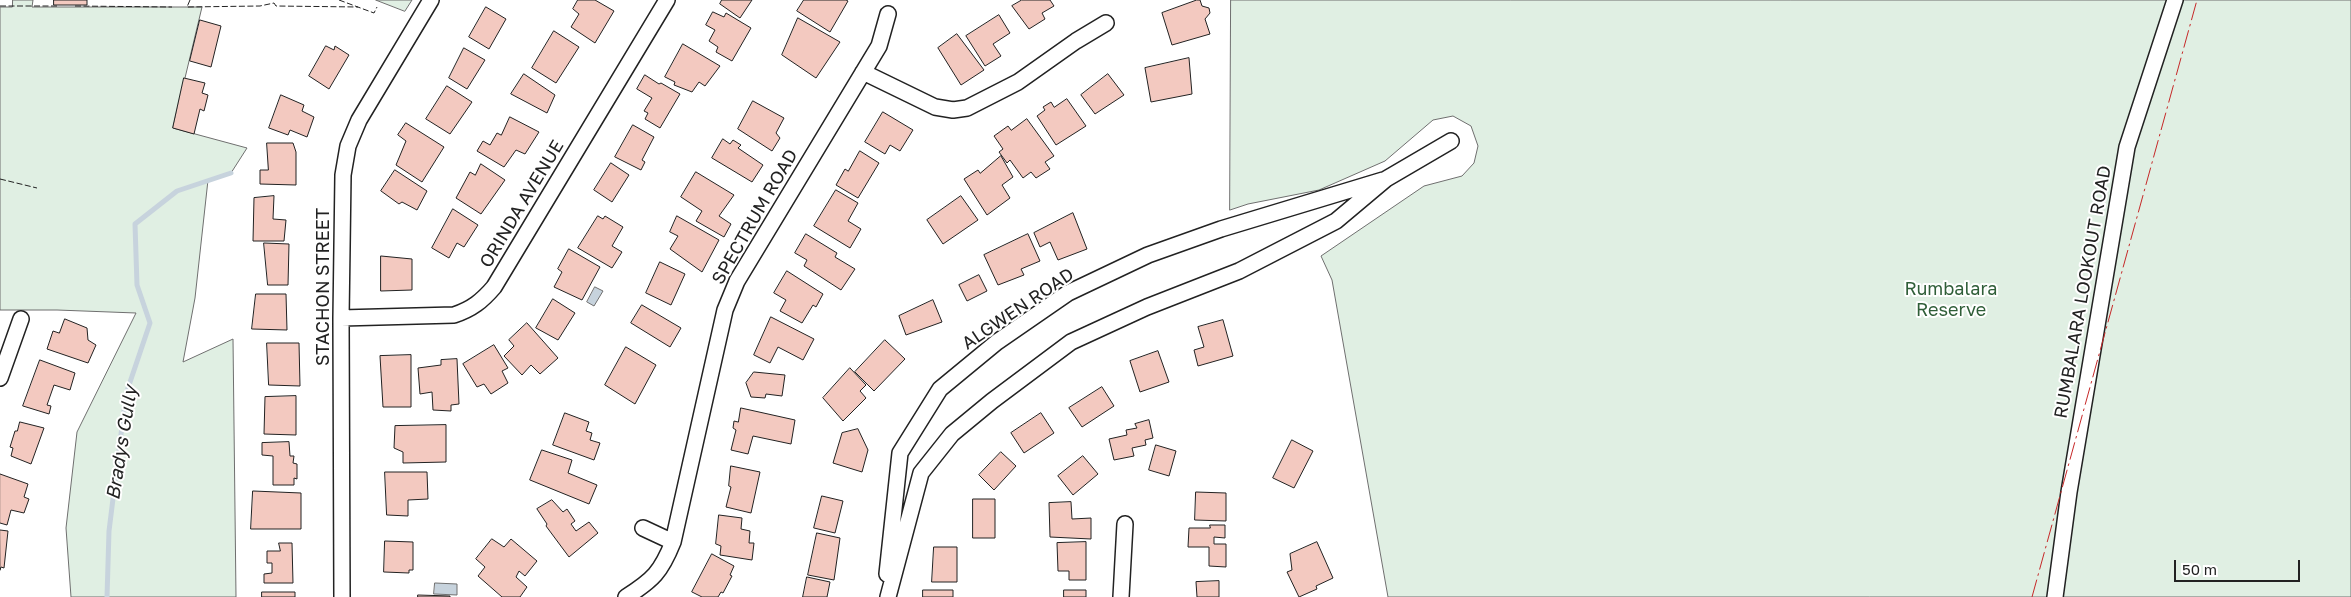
<!DOCTYPE html>
<style>
body{margin:0}
#map{position:relative;width:2351px;height:597px;overflow:hidden;background:#fff;font-family:"Golos Text",sans-serif}
canvas{display:block}
.scale{position:absolute;left:2174px;top:560px;width:126px;height:22px;box-sizing:border-box;border:2px solid #222;border-top:0;padding-left:6px;font-size:15px;line-height:18px;white-space:nowrap;color:#222;-webkit-text-stroke:4px #fff;paint-order:stroke}
</style>
<div id="map">
<canvas width="2351" height="597"></canvas>
<div class="scale">50 m</div>
</div>
<script>
const c = document.querySelector('canvas').getContext('2d');
c.lineJoin = 'round';
function fill(path, color) { c.fillStyle = color; c.fill(path, 'evenodd'); }
function stroke(path, color, width, dash) { c.strokeStyle = color; c.lineWidth = width; c.lineCap = dash ? 'butt' : 'round'; c.setLineDash(dash || []); c.stroke(path); }
function write(font, color, halo, rows, align = 'center') {
  c.font = font + ' "Golos Text",sans-serif'; c.lineWidth = 4; c.setLineDash([]); c.textBaseline = 'middle'; c.strokeStyle = halo; c.fillStyle = color; for (const [text, x, y, turn = 0] of rows) {
    c.save(); c.translate(x, y); c.rotate((+turn || 0) * Math.PI / 180); c.textAlign = isNaN(turn) ? turn : align; if (halo) c.strokeText(text, 0, 0); c.fillText(text, 0, 0); c.restore();
  }
}
const green = new Path2D(`
 M13,0H33L32,7H202L173,128L247,148L231,173L208,180L195,298L183,362L233,339L236,597H71L66,528L77,432L136,313L57,310H0V7H12Z
 M376,0H412L405,11Z
 M1231,0H2351V597H1388L1332,280L1321,256L1424,186L1462,176L1474,163L1478,146L1471,126L1453,116L1433,120L1385,161L1319,190L1248,204L1230,210Z`);
const water = new Path2D(`
 M595,287L603,291L594,306L587,302Z
 M435,583L457,584V595L434,594Z`);
const stream = new Path2D(`
 M107,597L109,531L126,394L150,323L137,285L135,224L177,191L231,173`);
const building = new Path2D(`
 M54,0H87V5H54Z
 M578,0H595L614,11L595,43L571,27L579,14L573,9Z
 M722,0H752L740,18L720,4Z
 M804,0H846L848,1L830,32L797,11Z
 M1022,0H1050L1054,6L1042,13L1045,19L1029,29L1012,6Z
 M1197,0H1200L1202,6L1209,8L1210,13L1205,19L1210,34L1172,45L1162,13Z
 M486,7L506,19L489,49L469,37Z
 M713,12L724,17L726,13L751,28L732,61L716,52L718,47L709,41L715,30L706,25Z
 M999,15L1010,33L993,44L1001,56L985,66L966,36Z
 M798,18L840,42L816,78L782,55Z
 M200,20L221,26L211,67L190,61Z
 M554,31L579,47L556,83L532,68Z
 M957,34L984,70L961,85L938,48Z
 M683,44L720,66L705,86L699,82L692,92L674,85L675,82L665,77Z
 M326,46L334,50L335,46L349,55L329,89L309,76Z
 M464,48L485,60L467,89L449,78Z
 M1189,58L1192,94L1151,102L1145,68Z
 M524,74L555,95L547,113L511,94Z
 M1108,74L1124,95L1095,114L1081,95Z
 M645,75L659,84L661,83L680,94L660,128L645,119L648,113L644,111L652,98L637,89Z
 M184,78L205,83L202,93L208,95L204,111L200,109L194,134L173,128Z
 M447,86L472,102L450,134L426,119Z
 M281,95L304,105L302,111L314,117L307,137L290,130L288,135L269,128Z
 M1067,99L1086,126L1056,145L1037,116L1045,110L1043,107L1051,102L1054,107Z
 M753,101L784,118L776,133L780,138L772,151L738,129Z
 M883,112L913,130L900,151L890,145L885,154L865,142Z
 M510,117L539,132L525,154L516,150L504,167L477,151L483,141L490,145L497,133L501,135Z
 M1027,119L1054,156L1045,162L1050,169L1036,178L1031,172L1023,178L1010,160L1007,163L999,152L1003,149L994,136L1008,126L1011,130Z
 M406,123L444,147L422,182L396,165L406,141L398,135Z
 M633,125L654,137L642,160L645,162L641,170L615,157Z
 M723,139L730,144L733,140L741,145L738,148L763,165L752,182L712,158Z
 M267,143H293L296,152V185L260,184V170H268Z
 M860,151L879,163L858,198L836,185L845,169L848,171Z
 M1001,156L1013,177L1002,185L1010,198L987,215L964,179L978,170L980,173Z
 M611,163L629,175L612,202L594,190Z
 M481,164L505,180L481,214L456,198L470,172L475,175Z
 M395,170L427,191L417,210L402,202L399,204L381,191Z
 M696,172L734,195L719,216L731,224L724,237L696,221L702,211L681,197Z
 M836,190L858,203L848,221L861,229L850,248L814,226Z
 M274,196L273,219L286,220L284,241H253L254,198Z
 M961,196L978,220L943,244L927,220Z
 M453,209L478,225L464,247L457,243L449,258L432,248Z
 M1073,213L1087,249L1058,260L1050,242L1040,247L1034,233Z
 M598,216L603,219L605,216L623,227L612,246L622,252L612,268L578,248Z
 M677,216L719,240L702,272L670,249L678,236L670,232Z
 M806,234L837,253L835,257L855,269L841,290L804,266L807,260L795,253Z
 M1028,234L1040,261L1021,269L1024,275L998,285L984,255Z
 M264,243L289,244L288,285H268Z
 M569,249L600,267L582,300L554,287L562,272L558,269Z
 M381,256L412,259V290L381,291Z
 M660,262L685,274L671,305L646,293Z
 M787,271L823,294L816,307L813,305L802,323L780,311L786,300L774,293Z
 M979,275L987,291L967,301L959,285Z
 M256,294H286L287,330L252,329Z
 M553,299L575,313L558,340L536,328Z
 M933,300L942,322L906,335L899,316Z
 M642,305L681,328L670,347L631,323Z
 M771,317L814,339L803,360L778,347L770,363L754,355Z
 M65,319L87,328L88,340L96,345L88,363L47,349L53,331L59,333Z
 M1223,320L1233,356L1198,366L1194,350L1204,347L1198,327Z
 M527,323L558,358L540,374L531,365L522,375L504,356L514,346L509,340Z
 M885,340L905,359L874,391L855,372Z
 M267,343H299L300,386L269,385Z
 M494,345L508,368L502,371L508,383L491,394L484,384L477,387L463,364Z
 M626,347L656,365L635,404L605,385Z
 M1158,351L1169,382L1140,392L1130,361Z
 M411,355V407H383L380,356Z
 M457,359L459,404L451,405V411L433,410L432,392L420,394L418,368L441,365V360Z
 M40,360L75,373L70,390L54,385L47,405L51,406L49,414L23,406Z
 M850,368L866,385L860,391L866,398L843,421L823,398Z
 M754,372L785,375L782,396L766,394L765,398L751,397L746,383Z
 M1102,387L1114,406L1082,427L1069,408Z
 M296,396V435L264,434L265,397Z
 M741,408L795,420L791,444L753,436L748,454L731,450L736,430L733,428L734,421L738,422Z
 M565,413L589,422L586,431L592,433L590,440L600,443L594,460L553,445Z
 M1041,413L1054,433L1024,453L1011,433Z
 M1149,420L1153,438L1145,440L1146,445L1132,448L1134,456L1114,460L1109,439L1127,435L1126,430L1137,428L1135,424Z
 M20,422L44,428L31,464L11,456L13,448L10,447L15,431H17Z
 M446,425V462L403,463V452L394,448L395,426Z
 M858,429L868,450L862,472L833,463L842,433Z
 M1292,440L1313,451L1294,488L1273,478Z
 M289,442L290,456H294L293,463L297,464V479L294,478V485H273V456L262,455V443Z
 M1156,445L1176,451L1169,476L1149,470Z
 M542,450L572,460L568,473L597,485L589,504L530,480Z
 M1001,452L1016,466L994,490L979,475Z
 M1083,456L1098,474L1073,495L1058,476Z
 M731,466L760,472L751,513L726,507L731,487L729,486Z
 M385,472H427L428,499L408,500V516L387,515Z
 M0,474L28,484L24,497L29,499L24,513L11,510L7,525L0,523Z
 M253,491L301,493V529H251Z
 M1196,492L1226,493V521L1195,520Z
 M822,496L843,501L835,533L814,528Z
 M973,499H995V538H973Z
 M552,500L563,512L567,509L575,521L571,524L576,531L589,522L598,533L569,557L546,526L547,524L537,509Z
 M1071,502L1072,519L1091,518V539L1050,537L1049,503Z
 M719,515L742,518L741,529L750,531L749,543H754L752,560L720,555L721,546L716,544Z
 M1210,525H1225V538L1214,537V544H1226V567L1209,566V547H1188L1189,528H1210Z
 M0,530L8,531L4,568L1,567L0,570Z
 M817,533L840,538L834,580L808,575Z
 M492,539L504,547L511,539L537,561L525,576L519,571L516,577L527,587L520,597H502L478,576L485,567L476,559Z
 M385,541L413,542V570H409V573L384,572Z
 M1086,542V580H1069V571H1058L1057,543Z
 M1317,542L1333,578L1316,586L1317,589L1299,597L1287,572L1292,570L1290,554Z
 M279,543H292L293,583H264V574L272,573V563H267V551H280Z
 M934,547H957V582H932Z
 M712,554L734,566L730,575L732,576L723,593L721,592L718,597H702L692,592Z
 M807,577L830,582L827,597H803Z
 M1219,581V597H1197L1196,582Z
 M923,590H953V597H923Z
 M1064,590H1086V597H1064Z
 M262,592H295V597H262Z
 M418,595L450,596V597H418Z`);
const street = new Path2D(`
 M863,72L935,107L953,110L967,108L1018,82L1076,41L1106,23
 M341,318L454,315C472,309 482,301 494,287L667,0
 M0,378L21,319
 M643,528L673,542
 M887,574L900,453L940,389L997,342L1068,293L1148,255L1221,229L1383,180
 M342,597L341,318L343,175L348,146L359,120L431,0
 M626,597C653,580 661,572 673,542L725,310L737,281L879,46L888,14
 M888,597L921,473L952,434L992,401L1071,342L1147,307L1239,271L1336,221L1386,179L1451,141
 M1121,597L1125,524
 M2055,597L2069,492L2127,147L2175,0`);
const fence = new Path2D(`
 M190,0L187,7L260,6L274,3L276,6L358,7
 M339,0L374,13L377,7
 M0,6H57
 M75,6L172,7
 M0,179L37,188`);
const power = new Path2D(`
 M2032,597L2197,0`);
const streetNames = [
 ["ORINDA AVENUE",522,204,-59],
 ["SPECTRUM ROAD",755,217,-60],
 ["STACHON STREET",323,287,-90],
 ["RUMBALARA LOOKOUT ROAD",2083,292,-80],
 ["ALGWEN ROAD",1018,309,-34]
];
const parkNames = [
 ["Rumbalara",1951,289],
 ["Reserve",1951,310]
];
const waterNames = [
 ["Bradys Gully",122,443,-81]
];
fill(green, '#e0efe3');
stroke(green, '#6f6f6f', 1);
fill(water, '#c7d3dd');
stroke(water, '#6f6f6f', 1);
stroke(stream, '#c7d3dd', 5);
fill(building, '#f3c9c0');
stroke(building, '#222', 1);
stroke(street, '#222', 18);
stroke(street, '#fff', 15);
stroke(fence, '#222', 1, [6, 2.5]);
stroke(power, '#c62828', 1, [18, 4, 2.5, 4]);
write('18px', '#222', '#fff', streetNames);
write('18px', '#2f5e38', '#fff', parkNames);
write('italic 19px', '#222', '#fff', waterNames);
</script>
